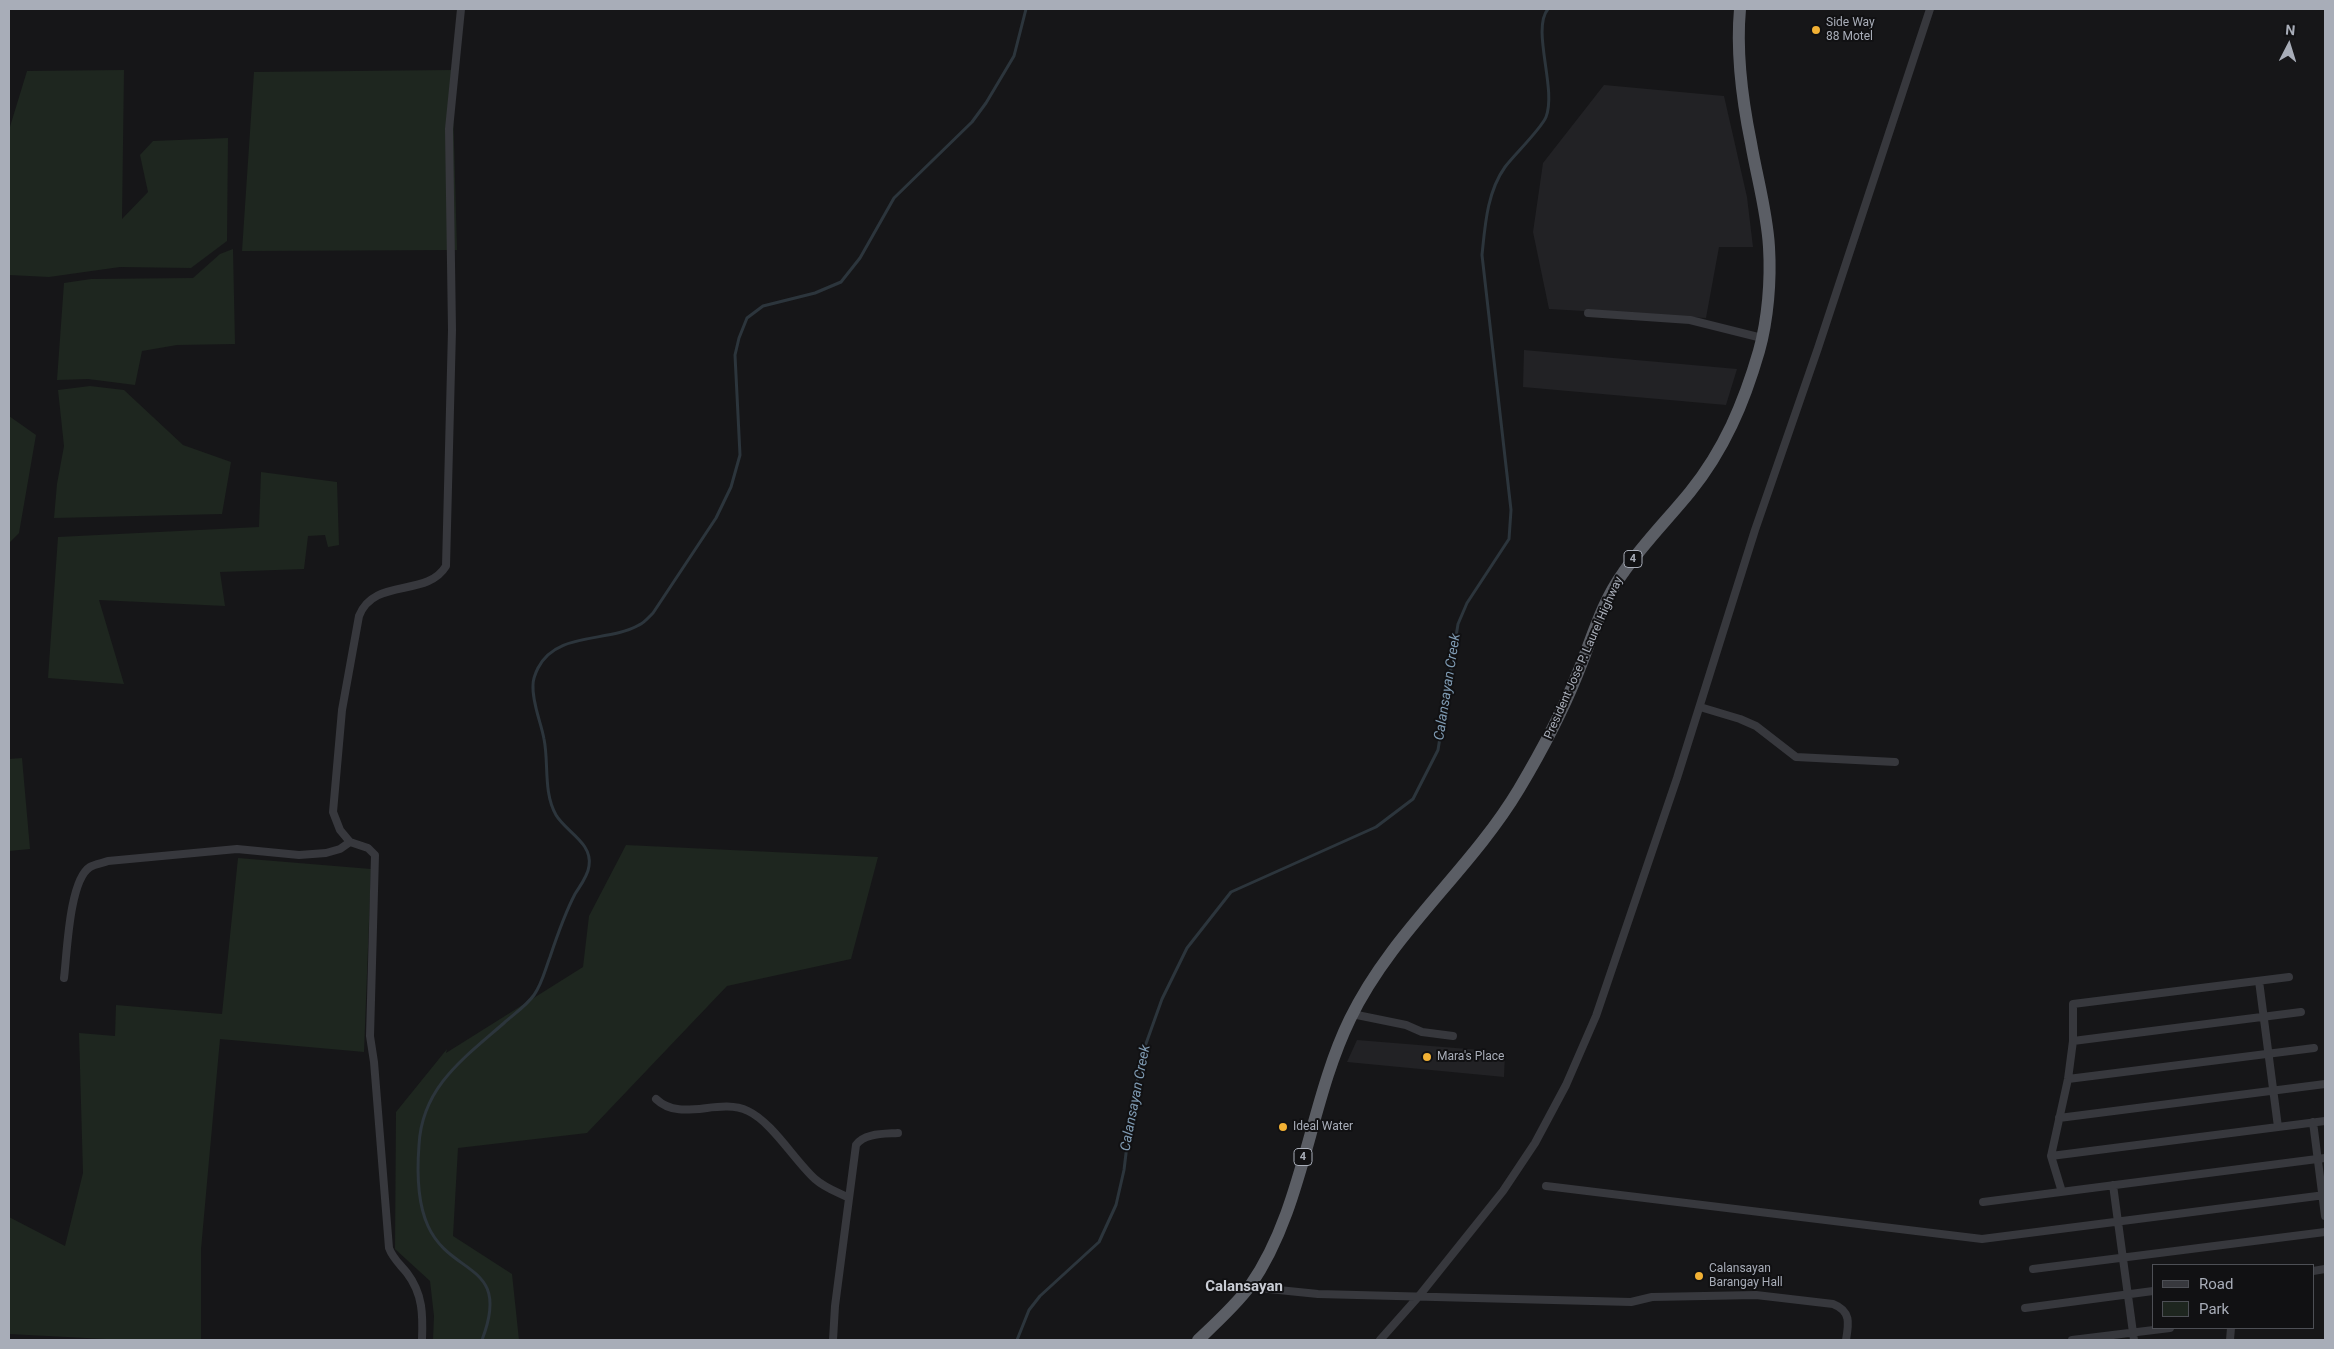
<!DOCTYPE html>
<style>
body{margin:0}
#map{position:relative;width:2334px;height:1349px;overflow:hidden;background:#161618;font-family:Roboto,sans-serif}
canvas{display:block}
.frame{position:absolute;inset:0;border:10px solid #a8adb8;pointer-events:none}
.legend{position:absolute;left:2152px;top:1264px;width:162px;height:65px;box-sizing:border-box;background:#111113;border:1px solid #4d4f55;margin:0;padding:6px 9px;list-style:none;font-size:15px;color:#a8adb8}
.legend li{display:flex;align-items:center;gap:10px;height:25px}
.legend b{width:25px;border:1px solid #4d4f55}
.north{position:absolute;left:2264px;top:20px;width:50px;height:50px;-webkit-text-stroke:4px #111113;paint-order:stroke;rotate:5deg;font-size:14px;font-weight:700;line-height:20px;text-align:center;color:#a8adb8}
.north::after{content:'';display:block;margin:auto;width:18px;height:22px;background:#a8adb8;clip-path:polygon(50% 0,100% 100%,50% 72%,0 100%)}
</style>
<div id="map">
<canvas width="2334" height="1349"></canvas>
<div class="frame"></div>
<ul class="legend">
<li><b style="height:6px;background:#37383d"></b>Road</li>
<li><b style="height:14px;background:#1e261f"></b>Park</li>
</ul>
<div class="north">N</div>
</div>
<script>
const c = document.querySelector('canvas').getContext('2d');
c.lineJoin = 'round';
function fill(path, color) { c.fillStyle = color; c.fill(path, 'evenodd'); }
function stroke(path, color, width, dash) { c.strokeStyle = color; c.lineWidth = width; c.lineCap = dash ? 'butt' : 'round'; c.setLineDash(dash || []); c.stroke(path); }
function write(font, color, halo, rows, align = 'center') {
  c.font = font + ' Roboto,sans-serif'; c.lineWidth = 4; c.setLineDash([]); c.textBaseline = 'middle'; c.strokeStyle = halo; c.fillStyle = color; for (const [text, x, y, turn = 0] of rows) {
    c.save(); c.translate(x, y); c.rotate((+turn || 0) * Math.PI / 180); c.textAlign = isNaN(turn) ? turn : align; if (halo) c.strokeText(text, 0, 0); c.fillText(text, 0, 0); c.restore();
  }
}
const built = new Path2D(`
 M1604,85L1724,96L1747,197L1753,247H1719L1706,318L1549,309L1533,232L1543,163Z
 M1524,350L1737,369L1726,405L1523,387Z
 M1357,1040L1505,1052L1504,1077L1347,1062Z`);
const green = new Path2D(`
 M124,70L122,219L148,192L140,155L153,141L228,138L227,241L191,268L120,267L49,277L9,275V130L27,71Z
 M452,70L457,250L242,251L254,72Z
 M233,249L235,344L177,345L142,351L135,385L88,379L57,380L64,283L91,279L193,278L220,254Z
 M90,386L124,390L183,445L231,462L222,514L54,518L57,484L64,446L58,390Z
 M9,416L36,435L19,533L9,543Z
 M261,472L337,482L339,545L328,547L325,535L308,536L304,569L220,572L225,606L99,600L124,684L48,678L58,537L259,527Z
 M22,758L30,849L9,851V759Z
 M626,845L878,857L851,959L727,986L587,1133L458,1148L453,1236L512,1274L519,1340H433L434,1316L430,1281L395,1249L396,1112L447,1049L446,1053L583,967L589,916Z
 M238,858L371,869L364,1052L220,1039L201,1249V1340H125L9,1334V1217L65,1246L83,1173L79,1033L115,1036L116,1005L222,1014Z`);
const stream = new Path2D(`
 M482,1340C512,1262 451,1277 428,1226C417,1202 417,1171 419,1145C422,1087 464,1058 504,1023C514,1014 526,1006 534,995C542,984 545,970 550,957C557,936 564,915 575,894C580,886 588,876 589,866C593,843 566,832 556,815C543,792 549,763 544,739C541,722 532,703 533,685C533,680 536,672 538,668C557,631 608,643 639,625C644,623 649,617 653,613L716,518L731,487L740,455L735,355L739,338L747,318L763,306L815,293L841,282L860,258L894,198L972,122L986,103L1014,56L1026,9
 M1017,1340L1029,1310L1040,1296L1099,1242L1116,1205L1124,1170L1131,1112L1143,1052L1162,999L1187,948L1231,892L1376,827L1413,799L1438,750L1458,624L1467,603L1509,539L1511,510L1482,255C1485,226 1487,192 1505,167C1514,155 1541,129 1546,117C1557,89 1531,29 1548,9`);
const minor = new Path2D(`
 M1588,313L1690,320L1762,338
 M1700,707L1740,719L1756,726L1796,757L1895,762
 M64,978C67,955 69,880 90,867C95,864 103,863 108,861L237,849L299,855L326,853L340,849L350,842
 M2259,981L2278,1127
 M1352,1014L1406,1025L1422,1032L1453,1036
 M2073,1041L2301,1012
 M2068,1079L2314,1048
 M656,1099C681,1123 718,1097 748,1111C772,1122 795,1161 815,1179C825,1188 837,1192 849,1198
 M2059,1118L2325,1084
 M2313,1122L2325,1216
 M2051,1156L2325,1121
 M2113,1185L2134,1340
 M1546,1186L1982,1239L2325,1195
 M2062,1192L2051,1156L2068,1079L2073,1041V1004L2289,977
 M1983,1202L2325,1158
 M2033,1269L2325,1232
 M2313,1271L2325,1269
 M1249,1287L1318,1294L1631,1302L1652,1297L1756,1295L1833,1304C1851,1311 1849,1323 1846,1340
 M2025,1308L2153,1291
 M422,1340C423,1315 423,1294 407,1273C400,1264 393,1259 389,1248L374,1062L370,1036L375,855L368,848L350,842L340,830L333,812L342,710L359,616C374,577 427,598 446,566L452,330L449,129L461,9
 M833,1340L835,1306L856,1145C864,1133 884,1134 898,1133
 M1380,1340L1419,1296L1503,1191L1535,1143L1566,1085L1596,1016L1677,778L1755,530L1818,348L1930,9
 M2072,1340L2170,1328
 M2230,1340L2231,1328`);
const trunk = new Path2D(`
 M1198,1340C1216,1323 1235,1306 1250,1286C1304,1208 1309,1103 1350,1019C1392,932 1470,871 1519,789C1541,752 1561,715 1577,675C1591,642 1601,603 1623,573C1643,544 1668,519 1690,492C1724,450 1744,403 1759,351C1768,319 1771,280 1769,247C1767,212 1757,178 1751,143C1742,99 1736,53 1740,9`);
const markers = [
 [1816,30,5,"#f2b134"],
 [1427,1057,5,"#f2b134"],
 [1283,1127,5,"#f2b134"],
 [1699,1276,5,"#f2b134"]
];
const shields = [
 [1633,559,18],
 [1303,1157,18]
];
const shieldNames = [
 ["4",1633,559],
 ["4",1303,1157]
];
const poiNames = [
 ["Side Way",1826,23],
 ["88 Motel",1826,37],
 ["Mara's Place",1437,1057],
 ["Ideal Water",1293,1127],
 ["Calansayan",1709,1269],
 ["Barangay Hall",1709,1283]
];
const streetNames = [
 ["President Jose P. Laurel Highway",1584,658,-66]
];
const waterNames = [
 ["Calansayan Creek",1448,687,-81],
 ["Calansayan Creek",1136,1098,-79]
];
const quarterNames = [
 ["Calansayan",1244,1287]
];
fill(built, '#222225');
fill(green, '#1e261f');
stroke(stream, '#2c353c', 3);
stroke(minor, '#37383d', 8);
stroke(trunk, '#5b5e65', 12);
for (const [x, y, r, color] of markers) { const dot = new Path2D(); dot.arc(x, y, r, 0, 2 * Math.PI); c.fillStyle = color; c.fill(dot); stroke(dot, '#111113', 2); }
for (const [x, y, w] of shields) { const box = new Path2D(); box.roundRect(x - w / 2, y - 8.5, w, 17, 4); c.fillStyle = '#111113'; c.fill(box); stroke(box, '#a8adb8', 1); }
write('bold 11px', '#a8adb8', null, shieldNames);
write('12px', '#a8adb8', '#111113', poiNames, 'left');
write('12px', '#a8adb8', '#111113', streetNames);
write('italic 14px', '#7f9bb3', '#111113', waterNames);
write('bold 15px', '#c9ccd4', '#111113', quarterNames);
</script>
